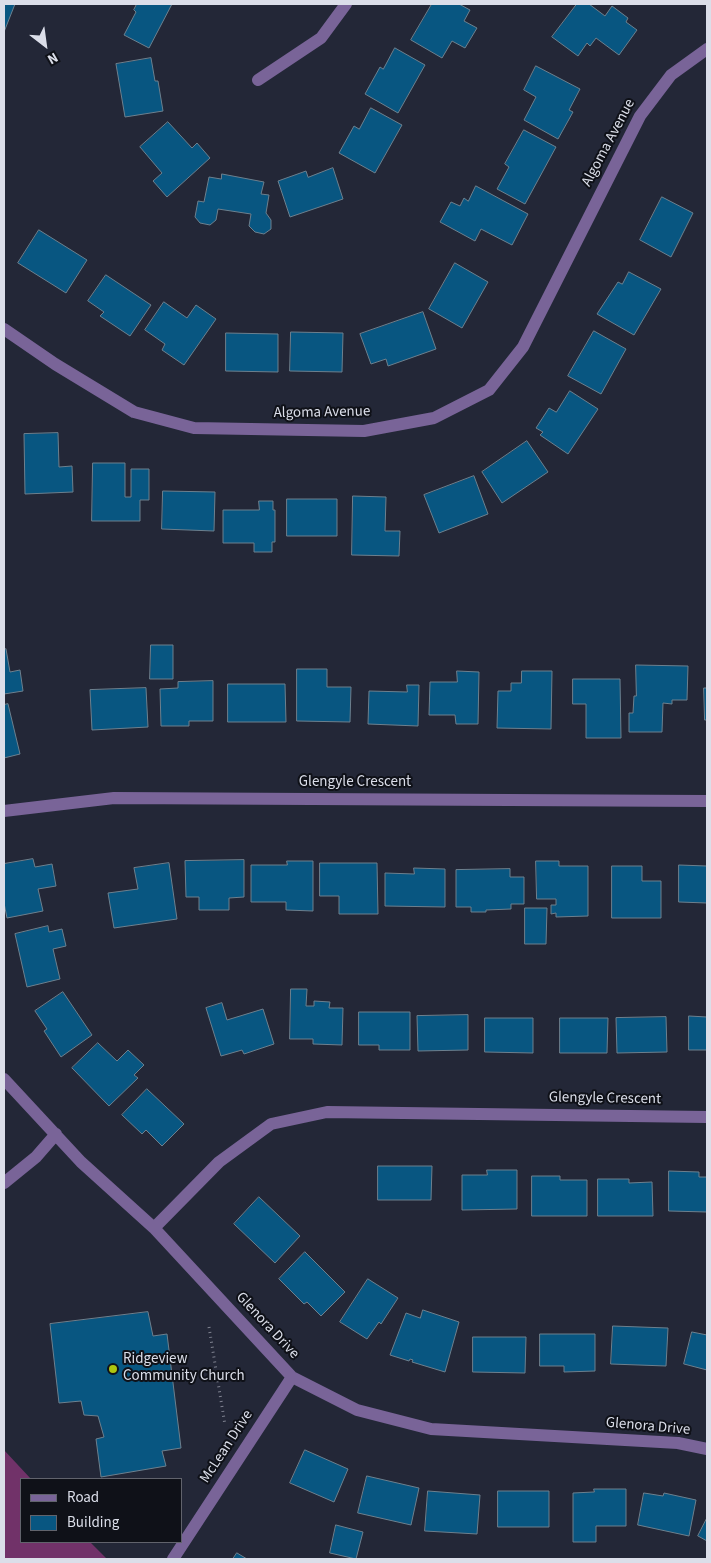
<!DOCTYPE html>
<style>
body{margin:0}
#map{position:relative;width:711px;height:1563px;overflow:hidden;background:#232737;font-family:"Source Sans 3",sans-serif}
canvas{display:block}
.frame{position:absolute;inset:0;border:5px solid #dbdee9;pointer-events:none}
.legend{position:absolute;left:20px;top:1478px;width:162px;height:65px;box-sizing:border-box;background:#0f1118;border:1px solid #61636c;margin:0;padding:6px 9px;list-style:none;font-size:15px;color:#dbdee9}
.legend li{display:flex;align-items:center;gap:10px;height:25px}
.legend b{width:25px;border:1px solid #61636c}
.north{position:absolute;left:20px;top:20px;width:50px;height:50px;-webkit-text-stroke:4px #0f1118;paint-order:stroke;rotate:150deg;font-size:14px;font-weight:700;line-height:20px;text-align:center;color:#dbdee9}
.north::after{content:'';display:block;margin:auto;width:18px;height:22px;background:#dbdee9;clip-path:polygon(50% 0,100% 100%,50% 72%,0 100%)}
</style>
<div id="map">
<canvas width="711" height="1563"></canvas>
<div class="frame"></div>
<ul class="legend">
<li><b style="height:6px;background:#796498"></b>Road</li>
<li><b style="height:14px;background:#085681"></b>Building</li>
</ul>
<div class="north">N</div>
</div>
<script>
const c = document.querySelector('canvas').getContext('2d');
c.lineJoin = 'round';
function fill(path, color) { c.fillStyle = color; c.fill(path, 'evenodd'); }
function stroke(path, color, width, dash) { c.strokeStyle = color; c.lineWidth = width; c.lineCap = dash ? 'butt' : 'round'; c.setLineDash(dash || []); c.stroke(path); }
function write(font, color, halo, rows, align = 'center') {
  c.font = font + ' "Source Sans 3",sans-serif'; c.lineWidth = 4; c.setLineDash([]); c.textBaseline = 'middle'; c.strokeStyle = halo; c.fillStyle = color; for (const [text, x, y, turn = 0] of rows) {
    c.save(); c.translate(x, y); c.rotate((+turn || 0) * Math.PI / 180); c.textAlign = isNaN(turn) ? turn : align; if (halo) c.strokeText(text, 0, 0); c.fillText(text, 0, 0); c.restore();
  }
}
const green = new Path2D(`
 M4,1450L31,1479H21V1542H90L107,1559H4Z`);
const building = new Path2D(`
 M4,4H15L4,32Z
 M137,4H172L149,48L124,35L136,12L134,10Z
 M432,4H459L470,10L464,21L477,28L465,48L452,41L442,58L411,40Z
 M577,4H589L605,16L612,6L628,18L626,22L637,30L619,55L596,38L590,46L587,43L578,56L552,37Z
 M395,48L425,65L398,113L365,94L380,67L383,69Z
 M151,58L155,81H158L163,111L125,117L116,64Z
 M536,66L580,89L569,110L573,112L558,139L524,120L536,97L524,90Z
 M371,108L402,125L375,173L339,153L354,126L359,129Z
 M168,122L192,148L197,143L210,158L167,197L153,181L162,173L140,147Z
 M524,130L556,147L525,204L497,189L509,167L505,164Z
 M333,168L343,199L290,217L278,181L306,171L308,177Z
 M222,174L264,182L261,194L269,195L266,213L271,220V229L264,234L255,232L249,226L251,214L218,209L216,220L210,225L200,223L195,217L198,201L204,202L209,177L221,179Z
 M476,186L528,214L512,245L481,229L475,241L440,222L451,202L460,206L464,198L468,201Z
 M662,197L693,213L671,257L640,240Z
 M39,230L87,260L66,293L18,263Z
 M455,263L488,282L462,328L429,309Z
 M629,272L661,289L634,335L597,314L618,282L622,284Z
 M106,275L151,305L130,336L100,316L104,312L88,301Z
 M164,302L187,318L196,305L216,319L184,365L162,350L165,344L145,330Z
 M423,312L436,349L388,366L386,359L371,364L360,334Z
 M594,331L626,349L601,394L568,376Z
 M291,332L343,333L342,372L290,371Z
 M226,333L278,334V372L226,371Z
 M570,391L598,409L568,454L540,435L543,432L536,428L549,408L556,412Z
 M58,433L59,467L72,466L73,492L25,494L24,434Z
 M527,441L548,472L502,503L482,472Z
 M93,463H125V497H131V469H149V500H140V521H92Z
 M474,476L488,514L439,533L424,495Z
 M163,491L215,492L214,531L162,529Z
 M353,496L386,497L385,531H400L399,556L352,555Z
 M287,499H337V536H287Z
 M259,501H273V510H275V542H272V552H254V543H223V510H259Z
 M151,645H173V679H150Z
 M6,649L10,672L20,670L23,691L4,694V650Z
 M636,665L688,666L687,700H672V704L663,703L662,732H629V713H633L634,696H636Z
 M297,669H327V687H351L350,722L297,721Z
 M457,671L479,672L478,724H456L455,715H429L430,682H457Z
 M522,671H552L551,729L497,728L498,691H511V683H521Z
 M573,679H620L621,738H586V704H573Z
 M213,681V721H189V726H161L160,689L178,688V682Z
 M228,684H285L286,722H228Z
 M407,685H419L418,726L368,724L369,691L407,692Z
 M146,688L148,727L92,730L90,690Z
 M704,688H707V720H705Z
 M8,704L20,754L4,758V705Z
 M33,859L35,867L52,864L56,886L38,889L43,911L7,918L4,903V864Z
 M244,860V897L229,898V910H199V897H186L185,861Z
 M287,861H313V911L286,910V902H251V865H287Z
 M536,861H559V866H588V916L556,917V913L551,914V905H556V899H537Z
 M169,863L177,919L114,928L108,893L138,889L134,868Z
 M320,863H377L378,914H339V896H320Z
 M679,865L707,866V903L679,902Z
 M612,866H642V881H661V918H612Z
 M414,868L445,869V907L385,906V873L414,874Z
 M510,869V877H524V904H511V909L486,910V912H471V907H456V870Z
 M525,908H547L546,944H525Z
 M48,926L49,932L62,929L66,946L53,949L60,979L27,987L15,934Z
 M291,989H307L306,1006H314V1001L330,1002L329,1008H343L342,1045L313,1044V1039H290Z
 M63,992L92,1035L61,1057L44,1031L47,1029L35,1011Z
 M222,1003L227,1020L263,1009L274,1044L244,1054L242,1050L221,1056L206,1008Z
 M359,1012H410V1050H379V1045H359Z
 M468,1015V1050L418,1051L417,1016Z
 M689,1016L707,1017V1050H689Z
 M666,1017L667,1052L617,1053L616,1018Z
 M485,1018H533V1053L485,1052Z
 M560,1018H608L607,1053H560Z
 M98,1043L117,1061L128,1050L144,1065L134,1075L138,1078L109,1106L72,1068Z
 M147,1089L184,1124L162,1146L146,1130L142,1134L122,1115Z
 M378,1166H432L431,1200H378Z
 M487,1170H517V1209L462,1210V1175H487Z
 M669,1171L699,1172V1177H707V1212L669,1211Z
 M532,1176H560V1180H587V1216H532Z
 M598,1179H629V1183L652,1182L653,1216H598Z
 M259,1197L300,1236L275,1263L234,1224Z
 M305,1252L345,1292L321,1316L307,1302L304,1304L279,1279Z
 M368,1279L398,1298L381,1324L379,1322L367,1339L340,1322Z
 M423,1310L459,1322L445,1372L412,1362L413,1360L410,1359L409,1361L390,1355L406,1313L420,1318Z
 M148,1312L153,1336L167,1334L181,1448L162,1451L166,1466L101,1477L96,1439L104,1437L98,1416L84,1415L81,1401L59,1403L50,1324Z
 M613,1326L668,1328L666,1366L611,1364Z
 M692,1332L707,1335V1370L684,1364Z
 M540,1334H595V1371L564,1372V1366H540Z
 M473,1337H526L525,1373L473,1372Z
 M305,1450L348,1469L334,1502L290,1483Z
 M367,1476L419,1488L411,1525L358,1513Z
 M594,1489H626V1526H596V1542H573V1493L594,1492Z
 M428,1491L480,1495L477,1534L425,1531Z
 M498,1491H549V1527H498Z
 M644,1493L663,1496L664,1493L696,1500L689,1536L638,1525Z
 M707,1518V1541L698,1536Z
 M336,1525L363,1532L356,1559L330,1553Z
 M237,1553L247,1559H233Z`);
const path = new Path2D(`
 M209,1327L225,1425`);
const minor = new Path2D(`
 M258,80L321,38L346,4
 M4,329L55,364L134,412L194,428L364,431L434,418L489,390L523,347L640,116L671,75L707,49
 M4,811L114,798L707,801
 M4,1079L81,1162L154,1228L292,1377L357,1410L431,1429L678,1443L707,1449
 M4,1183L36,1157L56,1134
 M154,1228L219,1162L271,1124L327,1112L707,1117
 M173,1559L292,1377`);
const markers = [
 [113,1369,5,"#adc610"]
];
const streetNames = [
 ["Algoma Avenue",609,143,-62],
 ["Algoma Avenue",322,413,-1],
 ["Glengyle Crescent",355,783],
 ["Glengyle Crescent",605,1099,1],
 ["Glenora Drive",267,1326,47],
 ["Glenora Drive",648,1427,5],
 ["McLean Drive",227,1447,-57]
];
const poiNames = [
 ["Ridgeview",123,1360],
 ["Community Church",123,1377]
];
fill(green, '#713269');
fill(building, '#085681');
stroke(building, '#6d808e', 1);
stroke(path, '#7f8290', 3, [1, 4]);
stroke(minor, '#796498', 12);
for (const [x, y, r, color] of markers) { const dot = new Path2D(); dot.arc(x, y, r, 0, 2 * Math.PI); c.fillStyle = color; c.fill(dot); stroke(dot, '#0f1118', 2); }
write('15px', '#dbdee9', '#0f1118', streetNames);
write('15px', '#dbdee9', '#0f1118', poiNames, 'left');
</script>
